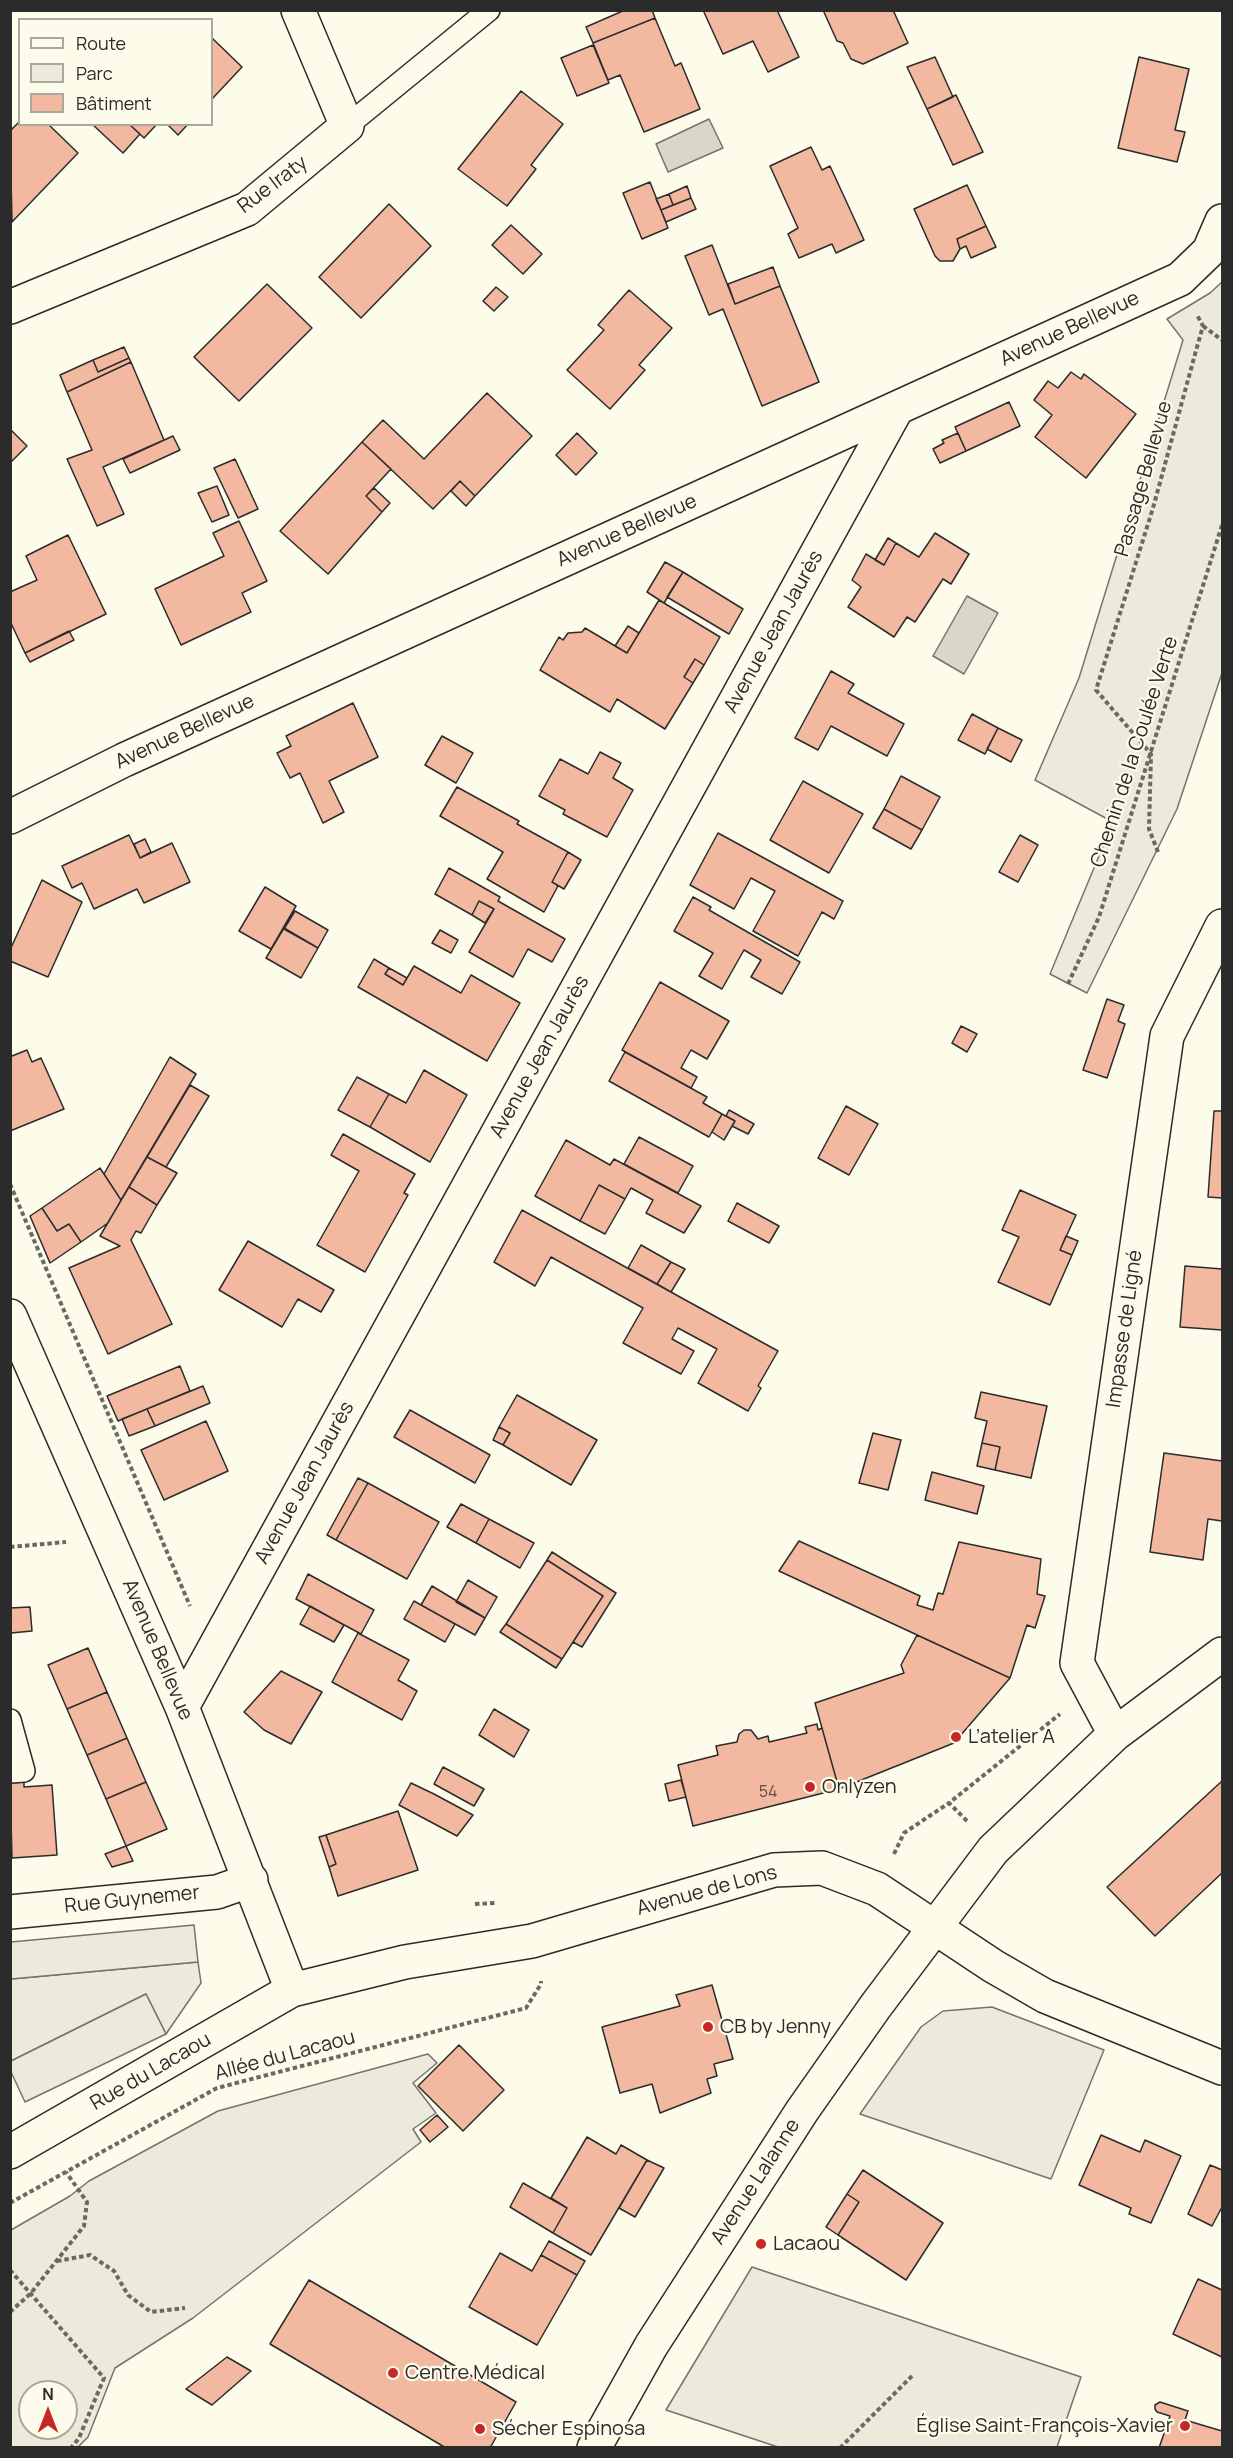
<!DOCTYPE html>
<meta charset="utf-8">
<style>
body{margin:0}
#map{position:relative;width:1233px;height:2458px;overflow:hidden;background:#fdfbea;font-family:Manrope,sans-serif}
canvas{display:block}
.frame{position:absolute;inset:0;border:12px solid #2b2b2b;pointer-events:none}
.legend{position:absolute;left:18px;top:18px;width:195px;height:108px;box-sizing:border-box;background:#fdfbea;border:2px solid #a9a89e;margin:0;padding:8px 10px;list-style:none;font-size:18px;color:#2b2b2b}
.legend li{display:flex;align-items:center;gap:12px;height:30px}
.legend b{width:30px;border:2px solid #a9a89e}
.north{position:absolute;left:18px;top:2380px;width:60px;height:60px;box-sizing:border-box;background:#fdfbea;border:2px solid #a9a89e;border-radius:50%;rotate:0deg;font-size:16px;font-weight:700;line-height:24px;text-align:center;color:#2b2b2b}
.north::after{content:'';display:block;margin:auto;width:21px;height:27px;background:#c62828;clip-path:polygon(50% 0,100% 100%,50% 72%,0 100%)}
</style>
<div id="map">
<canvas width="1233" height="2458"></canvas>
<div class="frame"></div>
<ul class="legend">
<li><b style="height:8px;background:#fdfbea"></b>Route</li>
<li><b style="height:16px;background:#ecebdb"></b>Parc</li>
<li><b style="height:16px;background:#f2b8a0"></b>Bâtiment</li>
</ul>
<div class="north">N</div>
</div>
<script>
const c = document.querySelector('canvas').getContext('2d');
c.lineJoin = 'round';
function fill(path, color) { c.fillStyle = color; c.fill(path, 'evenodd'); }
function stroke(path, color, width, dash) { c.strokeStyle = color; c.lineWidth = width; c.lineCap = dash ? 'butt' : 'round'; c.setLineDash(dash || []); c.stroke(path); }
function write(font, color, halo, rows, align = 'center') {
  c.font = font + ' Manrope,sans-serif'; c.lineWidth = 4.5; c.setLineDash([]); c.textBaseline = 'middle'; c.strokeStyle = halo; c.fillStyle = color; for (const [text, x, y, turn = 0] of rows) {
    c.save(); c.translate(x, y); c.rotate((+turn || 0) * Math.PI / 180); c.textAlign = isNaN(turn) ? turn : align; if (halo) c.strokeText(text, 0, 0); c.fillText(text, 0, 0); c.restore();
  }
}
const green = new Path2D(`
 M1222,282V673L1177,809L1087,993L1050,974L1113,822L1035,780L1079,678L1183,340L1167,319L1210,293Z
 M198,1962L201,1983L166,2034L146,1994L11,2061V1979Z
 M992,2007L1104,2050L1051,2179L860,2114L921,2027L943,2011Z
 M428,2054L437,2063L413,2083L436,2113L413,2129L421,2142L193,2318L115,2368L88,2437L78,2447H11V2230L70,2196L89,2181L218,2111ZM30,2392H66V2428H30Z`);
const parking = new Path2D(`
 M194,1925L198,1962L11,1979V1942Z
 M146,1994L166,2034L25,2102L11,2072V2061Z
 M752,2267L1081,2377L1057,2447H778L666,2410Z`);
const water = new Path2D(`
 M709,119L723,148L668,172L656,144Z
 M967,596L998,613L964,674L933,656Z`);
const building = new Path2D(`
 M625,10H652L655,18L593,43L586,27Z
 M703,10H777L799,57L768,72L753,41L723,54Z
 M823,10H893L908,43L863,64L851,59L843,43L837,41Z
 M655,18L675,66L681,63L700,109L644,132L620,75L608,80L593,43Z
 M212,38L242,67L212,99Z
 M593,45L609,83L577,96L561,58Z
 M935,57L953,97L927,109L907,67Z
 M1139,57L1189,69L1175,130L1185,132L1177,162L1118,148Z
 M521,91L563,124L531,165L536,169L507,206L458,169Z
 M956,95L983,152L953,165L927,109Z
 M20,121V124H48L78,153L12,222L10,131Z
 M92,124H129L140,134L123,153Z
 M129,124H157L144,138Z
 M167,124H188L178,135Z
 M811,147L822,170L830,166L864,240L836,253L832,244L799,258L788,234L798,228L770,166Z
 M650,182L668,228L642,239L623,193Z
 M967,185L986,226L957,239L960,249L953,261H940L935,256L914,209Z
 M687,186L691,198L673,205L669,194Z
 M669,194L673,205L661,210L656,199Z
 M691,198L696,209L666,222L661,210Z
 M389,204L431,246L361,318L319,277Z
 M511,225L542,254L523,274L492,245Z
 M986,226L996,247L971,258L966,246L960,249L957,239Z
 M712,245L735,304L780,286L819,382L762,406L723,309L709,315L685,256Z
 M773,267L780,286L735,304L728,284Z
 M267,284L312,328L239,401L194,357Z
 M496,287L508,297L494,311L483,301Z
 M629,290L672,328L639,365L645,370L610,409L567,370L604,330L598,325Z
 M124,347L129,358L98,372L93,360Z
 M129,358L131,362L67,392L60,375L93,360L98,372Z
 M131,362L164,440L103,467L124,514L97,526L67,459L92,450L67,392Z
 M1071,372L1081,379L1084,374L1136,414L1086,478L1035,437L1052,415L1034,400L1048,381L1058,388Z
 M487,393L532,436L475,496L460,481L433,509L362,442L383,420L424,459Z
 M1009,402L1020,426L966,451L955,427Z
 M10,429L27,446L10,463Z
 M577,433L597,453L576,475L556,455Z
 M958,433L966,451L940,463L933,449L944,443L942,440Z
 M173,436L180,450L130,473L123,459Z
 M362,442L391,469L366,496L382,512L328,574L280,531Z
 M235,459L258,509L238,518L214,468Z
 M460,481L475,496L466,506L451,491Z
 M217,486L229,515L212,522L198,493Z
 M374,488L390,503L382,512L366,496Z
 M239,521L267,581L242,593L251,612L181,645L155,589L224,556L213,533Z
 M935,533L969,554L951,584L943,579L915,622L907,617L894,637L848,607L861,587L852,580L866,554L884,565L896,543L919,557Z
 M68,535L106,614L25,653L10,621V592L37,580L26,556Z
 M888,538L896,543L884,565L875,560Z
 M665,562L683,572L664,603L647,592Z
 M683,572L743,609L729,634L667,597Z
 M659,600L720,637L704,665L695,659L684,677L693,683L665,729L617,699L610,712L540,670L559,637L563,640L568,633L582,632L585,628L627,653Z
 M628,626L639,633L627,653L615,646Z
 M69,631L74,640L30,662L25,653Z
 M695,659L704,665L693,683L684,677Z
 M831,671L854,684L848,693L904,724L887,756L831,726L818,750L795,738Z
 M353,703L378,757L329,781L344,812L323,823L300,773L290,778L277,753L291,746L286,736Z
 M972,714L998,728L985,754L958,740Z
 M998,728L1022,740L1011,762L987,749Z
 M442,736L473,753L456,783L425,765Z
 M600,752L621,763L613,778L633,790L607,837L563,814L565,810L539,796L560,759L588,774Z
 M901,776L940,797L922,830L884,809Z
 M803,781L863,814L829,873L770,840Z
 M457,787L519,821L517,824L568,852L552,882L558,886L544,912L487,879L503,852L440,816Z
 M884,809L922,830L911,849L873,828Z
 M718,833L843,901L834,919L822,912L798,956L753,931L775,891L751,878L734,909L690,885Z
 M129,835L140,858L172,843L190,882L144,903L137,889L94,909L82,883L72,888L62,866Z
 M1020,835L1038,845L1018,882L999,872Z
 M145,839L151,852L140,858L134,844Z
 M568,852L581,860L564,889L552,882Z
 M449,868L500,897L498,901L565,939L552,962L528,949L513,977L469,952L494,909L479,901L472,915L435,894Z
 M42,880L82,902L48,977L10,961V950Z
 M265,887L296,906L271,949L239,931Z
 M693,897L711,907L709,910L800,962L782,994L751,977L761,960L744,950L722,989L699,976L713,953L674,931Z
 M479,901L494,909L485,923L472,915Z
 M295,911L328,930L318,948L284,929Z
 M284,928L318,948L301,978L266,958Z
 M440,930L458,940L451,953L432,943Z
 M374,959L389,968L385,974L403,985L414,966L461,993L471,975L520,1003L487,1061L358,987Z
 M389,968L407,978L403,985L385,974Z
 M660,982L729,1021L707,1059L691,1050L681,1068L697,1077L691,1088L622,1050Z
 M1107,999L1124,1005L1118,1021L1125,1024L1107,1078L1083,1070Z
 M961,1026L977,1034L967,1052L952,1043Z
 M27,1050L32,1062L41,1058L64,1109L10,1131V1053L12,1056Z
 M625,1052L707,1097L703,1103L722,1114L709,1137L609,1081Z
 M170,1057L196,1074L121,1200L104,1174Z
 M424,1070L467,1095L430,1162L370,1127L389,1094L406,1103Z
 M357,1077L389,1094L370,1127L338,1110Z
 M190,1085L209,1096L166,1167L147,1157Z
 M846,1106L878,1124L849,1175L818,1158Z
 M729,1110L754,1124L748,1134L732,1126L735,1121L726,1116Z
 M1214,1111H1222V1198L1208,1197Z
 M722,1114L735,1121L724,1140L712,1132Z
 M343,1134L415,1174L404,1193L408,1195L365,1272L317,1245L359,1171L331,1155Z
 M639,1137L693,1166L678,1193L624,1164Z
 M566,1140L610,1165L614,1159L701,1206L684,1233L646,1213L653,1200L631,1188L625,1199L599,1185L580,1221L535,1196Z
 M147,1157L177,1173L157,1205L129,1187Z
 M100,1168L121,1200L108,1223L81,1242L69,1224L57,1231L42,1208Z
 M599,1185L625,1199L605,1234L580,1221Z
 M129,1187L157,1205L141,1233L136,1231L131,1240L172,1324L108,1354L69,1268L120,1246L100,1236Z
 M1020,1190L1076,1215L1060,1250L1072,1255L1050,1305L998,1282L1019,1237L1002,1230Z
 M737,1203L779,1226L769,1243L728,1221Z
 M42,1208L57,1231L69,1224L81,1242L50,1263L30,1216Z
 M522,1210L778,1351L758,1386L761,1388L748,1411L698,1383L717,1349L678,1328L672,1339L694,1351L681,1374L623,1343L643,1308L551,1257L535,1286L494,1262Z
 M1066,1236L1078,1241L1072,1255L1060,1250Z
 M248,1241L334,1290L321,1312L298,1299L282,1327L219,1290Z
 M641,1245L671,1262L657,1284L628,1268Z
 M671,1262L685,1269L671,1292L657,1284Z
 M1185,1266L1222,1269V1330L1180,1327Z
 M180,1366L190,1391L118,1421L107,1396Z
 M203,1386L210,1403L155,1426L147,1409Z
 M981,1392L1047,1406L1031,1478L995,1470L1000,1447L982,1443L987,1421L975,1418Z
 M517,1395L597,1440L571,1485L503,1445L510,1433L499,1427Z
 M147,1409L155,1426L129,1436L122,1419Z
 M410,1410L490,1455L475,1483L394,1437Z
 M206,1421L228,1471L164,1500L141,1450Z
 M499,1427L510,1433L503,1445L493,1440Z
 M873,1433L901,1440L888,1490L859,1483Z
 M982,1443L1000,1447L995,1470L977,1466Z
 M1164,1453L1222,1461V1521L1208,1519L1203,1560L1150,1552Z
 M932,1472L984,1486L977,1514L925,1500Z
 M358,1478L368,1483L336,1540L327,1535Z
 M368,1483L439,1522L407,1579L336,1540Z
 M461,1504L489,1519L476,1543L447,1527Z
 M489,1519L534,1543L520,1568L476,1543Z
 M799,1541L920,1596L917,1605L933,1610L938,1593L943,1594L959,1542L1041,1559L1037,1594L1045,1596L1035,1628L1027,1625L1010,1678L779,1571Z
 M552,1552L616,1593L582,1647L573,1642L603,1596L547,1560Z
 M547,1560L603,1596L562,1659L506,1624Z
 M308,1574L374,1610L361,1634L296,1599Z
 M468,1580L497,1597L485,1618L456,1602Z
 M432,1586L485,1618L475,1635L421,1605Z
 M414,1601L455,1624L445,1642L404,1619Z
 M310,1606L344,1625L334,1642L300,1624Z
 M30,1607L32,1631L11,1633L10,1608Z
 M506,1624L562,1659L556,1668L500,1632Z
 M358,1633L409,1660L398,1680L417,1691L402,1720L332,1682Z
 M917,1635L1010,1678L954,1743L839,1789L815,1703L904,1673L901,1665Z
 M88,1648L107,1692L67,1709L48,1665Z
 M281,1671L322,1692L291,1744L264,1730L244,1712Z
 M107,1692L127,1738L87,1755L67,1709Z
 M494,1709L529,1730L514,1757L479,1735Z
 M817,1724L818,1730L822,1728L839,1789L693,1826L678,1765L718,1755L716,1746L737,1742L739,1734L744,1730H751L758,1739L768,1736L769,1742L807,1733L805,1727Z
 M127,1738L146,1782L106,1799L87,1755Z
 M443,1767L484,1789L474,1806L434,1784Z
 M681,1780L686,1797L669,1801L665,1784Z
 M1222,1781V1873L1155,1936L1107,1887Z
 M24,1782V1787L52,1785L57,1855L12,1858L10,1783Z
 M146,1782L167,1829L126,1846L106,1799Z
 M411,1783L434,1794L473,1815L457,1836L399,1805Z
 M398,1811L418,1870L338,1896L329,1867L336,1864L326,1835Z
 M326,1835L336,1864L329,1867L319,1837Z
 M126,1846L133,1861L112,1867L105,1854Z
 M712,1985L733,2059L714,2064L717,2076L707,2079L711,2093L660,2113L652,2084L620,2093L602,2027L680,2006L676,1995Z
 M459,2045L504,2090L463,2131L418,2086Z
 M437,2115L448,2127L430,2142L420,2130Z
 M1101,2135L1140,2152L1145,2140L1181,2156L1151,2223L1129,2214L1131,2208L1079,2185Z
 M587,2137L616,2154L621,2145L647,2160L591,2255L553,2233L567,2208L551,2198Z
 M647,2160L664,2168L635,2217L619,2208Z
 M1210,2165L1222,2170V2207L1212,2226L1188,2214Z
 M863,2170L943,2223L906,2280L838,2235L859,2202L847,2194Z
 M523,2183L567,2208L553,2233L510,2207Z
 M847,2194L859,2202L838,2235L826,2227Z
 M549,2241L585,2261L577,2275L541,2255Z
 M500,2253L532,2271L541,2255L577,2275L537,2345L469,2307Z
 M1198,2279L1222,2290V2357L1173,2334Z
 M309,2280L516,2402L490,2448H446L270,2344Z
 M227,2357L251,2371L212,2405L186,2389Z
 M1160,2402L1188,2411L1185,2420L1222,2431V2448H1159L1170,2416L1157,2412L1155,2409V2405Z`);
const path = new Path2D(`
 M1203,326L1222,340
 M1158,852L1149,829L1151,754L1096,690L1153,508L1197,347L1203,326L1197,315
 M1068,984L1099,917L1222,525
 M10,1184L190,1606
 M10,1547L66,1542
 M967,1821L949,1803L1060,1714
 M894,1854L904,1833L949,1803
 M475,1904L495,1903
 M10,2203L217,2088L526,2008L541,1984V1981
 M57,2261L90,2255L114,2271L128,2295L151,2312L185,2308
 M10,2270L104,2378L79,2438L71,2448
 M10,2312L31,2293L84,2226L87,2202L66,2172
 M840,2448L912,2376`);
const lane = new Path2D(`
 M347,126L489,10
 M10,1720L24,1771L10,1772`);
const street = new Path2D(`
 M10,307L247,209L347,126L298,10
 M10,817L124,760L1180,279L1209,251L1222,221
 M10,1316L182,1707L292,1990
 M182,1707L897,408
 M1115,1734L1077,1663L1167,1036L1222,926
 M10,1912L217,1892L251,1880
 M10,2152L292,1990L405,1962L532,1941L774,1870L822,1868L877,1889L993,1966L1045,1996L1222,2068
 M594,2448L651,2346L802,2111L875,2007L993,1850L1115,1734L1222,1654`);
const markers = [
 [956,1737,6,"#c62828"],
 [810,1787,6,"#c62828"],
 [708,2027,6,"#c62828"],
 [761,2244,6,"#c62828"],
 [393,2373,6,"#c62828"],
 [1185,2426,6,"#c62828"],
 [480,2429,6,"#c62828"]
];
const numberNames = [
 ["54",768,1793]
];
const streetNames = [
 ["Rue Iraty",273,185,-37],
 ["Avenue Bellevue",1070,329,-25],
 ["Passage Bellevue",1144,479,-74],
 ["Avenue Bellevue",627,531,-24],
 ["Avenue Jean Jaurès",774,632,-61],
 ["Avenue Bellevue",185,732,-25],
 ["Chemin de la Coulée Verte",1135,752,-72],
 ["Avenue Jean Jaurès",540,1057,-61],
 ["Impasse de Ligné",1125,1329,-82],
 ["Avenue Jean Jaurès",305,1483,-61],
 ["Avenue Bellevue",157,1650,67],
 ["Avenue de Lons",707,1891,-15],
 ["Rue Guynemer",132,1900,-6],
 ["Allée du Lacaou",285,2056,-15],
 ["Rue du Lacaou",151,2072,-30],
 ["Avenue Lalanne",756,2182,-57]
];
const poiNames = [
 ["L’atelier A",968,1737],
 ["Onlyzen",822,1787],
 ["CB by Jenny",720,2027],
 ["Lacaou",773,2244],
 ["Centre Médical",405,2373],
 ["Église Saint-François-Xavier",1173,2426,"right"],
 ["Sécher Espinosa",492,2429]
];
fill(green, '#ecebdb');
stroke(green, '#74746e', 1.5);
fill(parking, '#eceadb');
stroke(parking, '#74746e', 1.5);
fill(water, '#d8d7c9');
stroke(water, '#74746e', 1.5);
fill(building, '#f2b8a0');
stroke(building, '#2b2b2b', 1.5);
stroke(lane, '#2b2b2b', 24);
stroke(street, '#2b2b2b', 36);
stroke(path, '#6a6964', 4, [4.5, 3]);
stroke(lane, '#fdfbea', 21);
stroke(street, '#fdfbea', 33);
for (const [x, y, r, color] of markers) { const dot = new Path2D(); dot.arc(x, y, r, 0, 2 * Math.PI); c.fillStyle = color; c.fill(dot); stroke(dot, '#fdfbea', 2); }
write('16px', '#5d4e48', null, numberNames);
write('20px', '#2b2b2b', '#fdfbea', streetNames);
write('20px', '#2b2b2b', '#fdfbea', poiNames, 'left');
</script>
